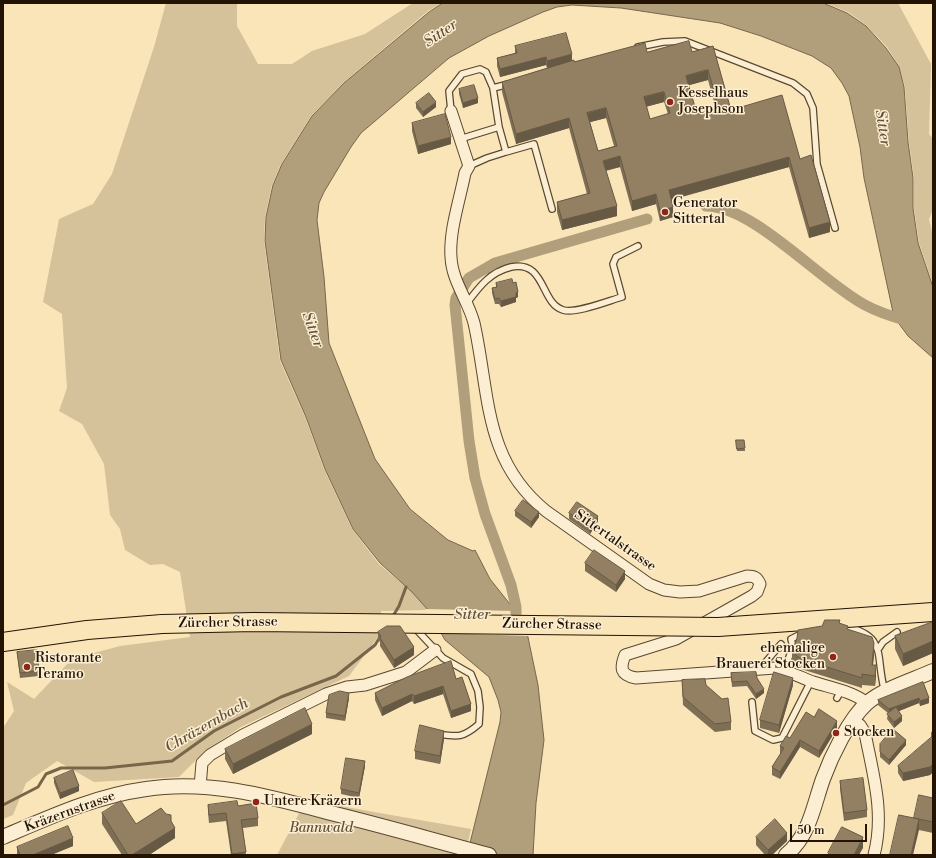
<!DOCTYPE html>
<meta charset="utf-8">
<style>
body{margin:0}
#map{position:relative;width:936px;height:858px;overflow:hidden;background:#fae5b9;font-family:"Libre Bodoni",serif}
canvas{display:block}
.frame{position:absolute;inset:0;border:4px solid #231303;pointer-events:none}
.scale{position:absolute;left:790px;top:824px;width:77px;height:18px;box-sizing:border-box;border:2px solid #231303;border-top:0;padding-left:5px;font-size:12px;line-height:14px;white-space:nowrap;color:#231303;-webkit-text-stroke:3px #fceed2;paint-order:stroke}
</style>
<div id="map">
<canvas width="936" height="858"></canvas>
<div class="frame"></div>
<div class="scale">50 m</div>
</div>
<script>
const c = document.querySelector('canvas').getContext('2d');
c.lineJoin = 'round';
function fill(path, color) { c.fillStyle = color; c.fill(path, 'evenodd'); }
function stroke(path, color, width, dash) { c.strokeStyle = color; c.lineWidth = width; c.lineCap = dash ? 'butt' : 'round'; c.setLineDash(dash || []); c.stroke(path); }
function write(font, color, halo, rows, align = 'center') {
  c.font = font + ' "Libre Bodoni",serif'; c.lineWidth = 3; c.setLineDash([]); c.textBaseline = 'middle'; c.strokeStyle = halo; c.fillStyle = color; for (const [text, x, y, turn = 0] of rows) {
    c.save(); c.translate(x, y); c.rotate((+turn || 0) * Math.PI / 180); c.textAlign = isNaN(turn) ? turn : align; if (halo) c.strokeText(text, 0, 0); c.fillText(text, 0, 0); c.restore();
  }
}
const green = new Path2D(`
 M166,3H237V26L258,64H292L312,51L365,34L413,3H441L428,11L343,83L311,116L281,164L272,185L265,217L264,241L280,361L305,417L324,469L352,529L379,564L412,592L428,610L381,611V633L349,676L241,727L205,751L179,777L94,782L57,761L26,783L13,815L3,819V728L14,711L7,682L34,699L72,659L120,646L190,637L180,572L163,564L150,565L125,550L120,529L110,515L104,464L82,424L59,411L67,388L62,314L43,302L59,219L93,204L112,174L154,47Z
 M825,3H898L931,64L929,134L933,139V210L929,219L933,236V284L919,243L914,208V178L909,142L905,87L899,66L887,47L866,25L848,12Z
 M306,800L471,829L465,855H277Z`);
const water = new Path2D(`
 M443,3H823L847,13L866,26L886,48L899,67L904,87L908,142L913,178V208L918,243L933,287V358L908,336L894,317L864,178L860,147L849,96L842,83L831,68L812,56L761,36L720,23L621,8L572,5L557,7L543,12L489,36L449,58L381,116L361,133L351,147L324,192L319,203L317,220L324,277L329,343L375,459L410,509L448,540L473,551L475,550L490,579L525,623L538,685L544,740L536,803L533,855H467L500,722L501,712L498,700L489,677L445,640L428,610L412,592L380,563L353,529L325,469L306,417L281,360L265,241L266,217L273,185L282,164L312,116L344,83L429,12Z`);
const pier = new Path2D(`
 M425,609L516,611L527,622L529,636L439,633Z`);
const stream = new Path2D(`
 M393,616L399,606L406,587
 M3,805L38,787L46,774L61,768H105L172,761L214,731L281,697L336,676L375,645L380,637`);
const canal = new Path2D(`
 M706,206C754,206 821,282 865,305C878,312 893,317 908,321
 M516,614V607L511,585L485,514L475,478L469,441L455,305L456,298L469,278L495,263L647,219`);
const service = new Path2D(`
 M638,47L663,42L685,41L793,83L807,94L813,108L817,164L835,228
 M451,111L449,91L462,74L480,69L486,72L493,88
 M499,127L506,152L534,144L552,209
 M460,139L499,127L493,88L509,84
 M469,166L487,158L506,152
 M467,303C479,287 490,272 511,267C546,260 540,303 563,310C576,314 608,301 622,297L613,264L616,257L638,246
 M842,625C890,637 874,655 885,692
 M415,628L443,658L471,674L478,691L480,707L479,724C463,738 458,737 438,734
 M879,648L883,642L897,632
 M764,668V664L781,644
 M784,670L793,647L791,639L803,633
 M837,698L841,691
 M752,702L755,731L773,740L782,738L811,681`);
const minor = new Path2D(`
 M451,111L469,166L465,173C460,199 449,231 451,257C452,281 468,300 474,323C490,394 483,460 546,511L649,584L664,590L680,592L699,591L747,576C754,576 757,577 760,584L757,592L752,596L676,639L625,655C620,668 620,675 636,678L775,668C788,671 800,677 813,682C831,688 852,691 867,703
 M854,721L860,725L865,733C873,775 885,813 874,855
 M200,787L202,763L210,755L243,735L326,694L347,687L365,685L406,672L435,650`);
const tertiary = new Path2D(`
 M3,837C50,817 95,796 146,789C208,779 271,797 331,813C384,826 436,841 489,855
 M786,855C810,835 813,807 823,779C831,757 849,719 867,703C883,689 913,680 933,671`);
const primary = new Path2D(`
 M3,642L87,630L162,624`);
const primaryBridge = new Path2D(`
 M162,624L254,622L718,627L933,612`);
const wall = new Path2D(`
 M515,46L572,60L574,62L647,52H692L713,46L731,110L800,159L830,232L809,238L789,167L671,200L673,217L660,221L656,204L632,211L620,167L606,171L617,216L562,230L557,212V202L587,194L569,128L516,144L502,92V82L547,68L546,65L500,77L497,66V58L515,53ZM708,80L716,109L697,114L689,85ZM664,102L668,114L650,119L646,107ZM606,118L614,146L598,151L590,122Z
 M459,89L478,103L463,108L459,94Z
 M416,103L436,107L423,117L416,108Z
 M412,123L451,144L418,154L412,131Z
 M496,283H513L518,297L516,298V302L501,307L499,304H495L492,293V288L496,287Z
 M736,440H744L745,451H737Z
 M515,511L539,517L531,528L515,516Z
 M569,513L598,521L590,534L569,519Z
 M585,563L625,579L616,592L585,571Z
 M933,622V653L903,666L895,649V636Z
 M840,624L848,629L874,654L873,665L876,676L875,686L862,685V688L801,669L792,662V652Z
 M378,632L414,655L394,668L380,646V642L378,639Z
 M17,652L39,671V676L20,678Z
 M731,673L757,678L764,693L756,699L747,686L732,687Z
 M456,679L471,711L451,718L443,694L414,704L412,701L382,716L375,700V693Z
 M682,680L706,685L731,722V730L715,732L683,705Z
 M923,682L929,703L920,706L919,703L899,711L902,721L894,728L887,719L888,713L878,705V700Z
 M793,685L779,733L760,728V720Z
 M349,698L345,721L326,718V713Z
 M814,717L837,728L819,758L800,747L780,779L772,775V767L781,753H780V746L790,738Z
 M933,731V772L930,775L903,781L898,773V766L931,738V732Z
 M312,734L233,774L225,759V749Z
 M444,739L440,764L415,759V751Z
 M880,744L906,745L889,765L880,757Z
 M365,766L359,798L341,794V789Z
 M54,778L79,791L60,799L54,783Z
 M840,781L867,810V817L844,821L840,789Z
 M933,798V833L919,830L914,818Z
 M208,805L238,806L258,818V826L243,828L246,855H231L226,821L209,823L208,813Z
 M102,813L136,824L171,822L175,838L149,855H122L102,824Z
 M756,837L787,841L772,855H765L756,845Z
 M73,846L51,855H17V847Z`);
const shadedWall = new Path2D(`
 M572,54V62L547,69V61Z
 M546,57V65L500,77V69Z
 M708,70V80L686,86V76Z
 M664,92V102L644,107V97Z
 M478,98V103L463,108V103Z
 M436,102V107L423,117V112Z
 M606,108V118L587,123V113Z
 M569,118V128L516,144V134Z
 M451,137V144L418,154V146Z
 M620,156V167L603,171V161Z
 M789,157V167L669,200V190Z
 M656,194V204L632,211V201Z
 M617,206V216L562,230V220Z
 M673,207V217L660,221V211Z
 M830,222V232L809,238V228Z
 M518,292V297L516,298V302L501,307V301Z
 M539,512V517L531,528V522Z
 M598,516V521L590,534V528Z
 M625,571V579L616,592V585Z
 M933,641V653L903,666V654Z
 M874,643V654L872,676V665Z
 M414,647V655L394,668V660Z
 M876,665V676L875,686V676Z
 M793,678V685L779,733V725Z
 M443,686V694L414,704V696Z
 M764,689V693L756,699V694Z
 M349,693V698L345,721V716Z
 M412,694V701L382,716V708Z
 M919,698V703L889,715V709Z
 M929,698V703L920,706V701Z
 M471,704V711L451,718V711Z
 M902,716V721L894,728V722Z
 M837,721V728L819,758V751Z
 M312,724V734L233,774V764Z
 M444,731V739L440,764V756Z
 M800,740V747L780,779V772Z
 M906,740V745L889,765V760Z
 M365,761V766L359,798V793Z
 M933,764V772L930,775L903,781V773Z
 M79,786V791L60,799V793Z
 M171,815V826L175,828V838L149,855H132L171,821Z
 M919,819V830L913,855H911Z
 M787,833V841L772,855H768V850Z
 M863,837V848L859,855H854Z
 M73,838V846L51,855H33Z`);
const building = new Path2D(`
 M566,33L572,54L547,61L546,57L500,69L497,58L517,53L515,46Z
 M689,41L692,52L713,46L731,110L782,95L800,159L811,155L830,222L809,228L789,157L669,190L673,207L660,211L656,194L632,201L620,156L603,161L617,206L562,220L557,202L590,193L569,118L516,134L502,82L574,60V62L645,43L647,52ZM708,70L719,108L697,114L686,76ZM664,92L670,113L650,119L644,97ZM606,108L617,146L598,151L587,113Z
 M474,85L478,98L463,103L459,89Z
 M429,93L436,102L423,112L416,103Z
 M445,114L451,137L418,146L412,123Z
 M512,279L513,283L516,282L518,292L516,293V297L501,301L499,298L495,299L492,288L497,287L496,283Z
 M736,440H744L745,448L737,449Z
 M523,500L539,512L531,522L515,511Z
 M577,502L598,516L590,528L569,513Z
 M594,550L625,571L616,585L585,563Z
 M825,620H840L839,623L848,626L847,629L872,637L874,643L872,665H876L875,676L862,674V678L801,659L792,652L797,638L798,630L822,626Z
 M933,622V641L903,654L895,636Z
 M387,626H400L414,647L394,660L380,638L381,636L378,632Z
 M37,650L39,671L20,673L17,652Z
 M451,661L456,679L462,677L471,704L451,711L443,686L414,696L412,694L382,708L375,693L407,677Z
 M756,672L757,678L764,689L756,694L747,681L732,682L731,673Z
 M774,672L793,678L779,725L760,720Z
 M705,679L706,685L722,699L728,698L731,722L715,724L683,697L682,680Z
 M923,682L929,698L920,701L919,698L889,709L878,700Z
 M340,691L349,693L345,716L326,713L329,695Z
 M896,707L902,716L894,722L887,714Z
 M305,708L312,724L233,764L225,749Z
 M819,709L837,721L819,751L800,740L780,772L772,767L784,748L780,746L786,736L790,738L806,712L814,717Z
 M420,725L444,731L440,756L415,751Z
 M893,729L906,740L889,760L880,752V744Z
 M933,736V764L930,767L903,773L898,766Z
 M346,758L365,761L359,793L341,789Z
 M73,770L79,786L60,793L54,778Z
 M863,778L867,810L844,813L840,781Z
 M919,795L933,798V822L914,818Z
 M121,801L136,824L161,808L166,814L171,815V821L175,828L132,855H128L102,813Z
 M237,801L238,806L256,803L258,818L241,820L246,852L232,854L226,813L209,815L208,805Z
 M899,815L919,819L911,855H890Z
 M775,819L787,833L768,850L756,837Z
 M68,826L73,838L33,855H20L17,847Z
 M842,827L863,837L854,855H830L828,853Z`);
const markers = [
 [670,102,4,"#8f2418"],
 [665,212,4,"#8f2418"],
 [833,657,4,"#8f2418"],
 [27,667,4,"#8f2418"],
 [836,733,4,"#8f2418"],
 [256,802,4,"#8f2418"]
];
const poiNames = [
 ["Kesselhaus",678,94],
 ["Josephson",678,110],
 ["Generator",673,204],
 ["Sittertal",673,220],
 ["ehemalige",825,649,"right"],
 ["Brauerei Stocken",825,665,"right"],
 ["Ristorante",35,659],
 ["Teramo",35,675],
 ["Stocken",844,733],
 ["Untere Kräzern",264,802]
];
const streetNames = [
 ["Sittertalstrasse",615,541,35],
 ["Zürcher Strasse",228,623,-1],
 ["Zürcher Strasse",552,625,1],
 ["Kräzernstrasse",70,812,-20]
];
const parkNames = [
 ["Bannwald",321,829]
];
const waterNames = [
 ["Sitter",441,34,-34],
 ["Sitter",882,128,81],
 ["Sitter",312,330,70],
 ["Sitter",472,615],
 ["Chräzernbach",207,726,-30]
];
fill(green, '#d5c19a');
fill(water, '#b19e7b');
stroke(water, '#78664b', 1);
fill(pier, '#fae5b9');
stroke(stream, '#78664b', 3);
stroke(canal, '#b19e7b', 11);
stroke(service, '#594830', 8);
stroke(minor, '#594830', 13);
stroke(tertiary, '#594830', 16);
stroke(primary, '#231303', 20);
stroke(service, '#fceed2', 5.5);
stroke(minor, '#fceed2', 11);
stroke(tertiary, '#fceed2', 14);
stroke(primary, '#fae5b9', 18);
stroke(primaryBridge, '#231303', 20, []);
stroke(primaryBridge, '#fae5b9', 18);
fill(wall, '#7e6e54');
fill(shadedWall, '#675a45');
fill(building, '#938062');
stroke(building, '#675a45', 1);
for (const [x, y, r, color] of markers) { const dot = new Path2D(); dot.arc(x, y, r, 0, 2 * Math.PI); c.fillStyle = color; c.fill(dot); stroke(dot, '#fceed2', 1.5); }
write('14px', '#231303', '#fceed2', poiNames, 'left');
write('14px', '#231303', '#fceed2', streetNames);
write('italic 14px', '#615038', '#fceed2', parkNames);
write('italic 15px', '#635239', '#fceed2', waterNames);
</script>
